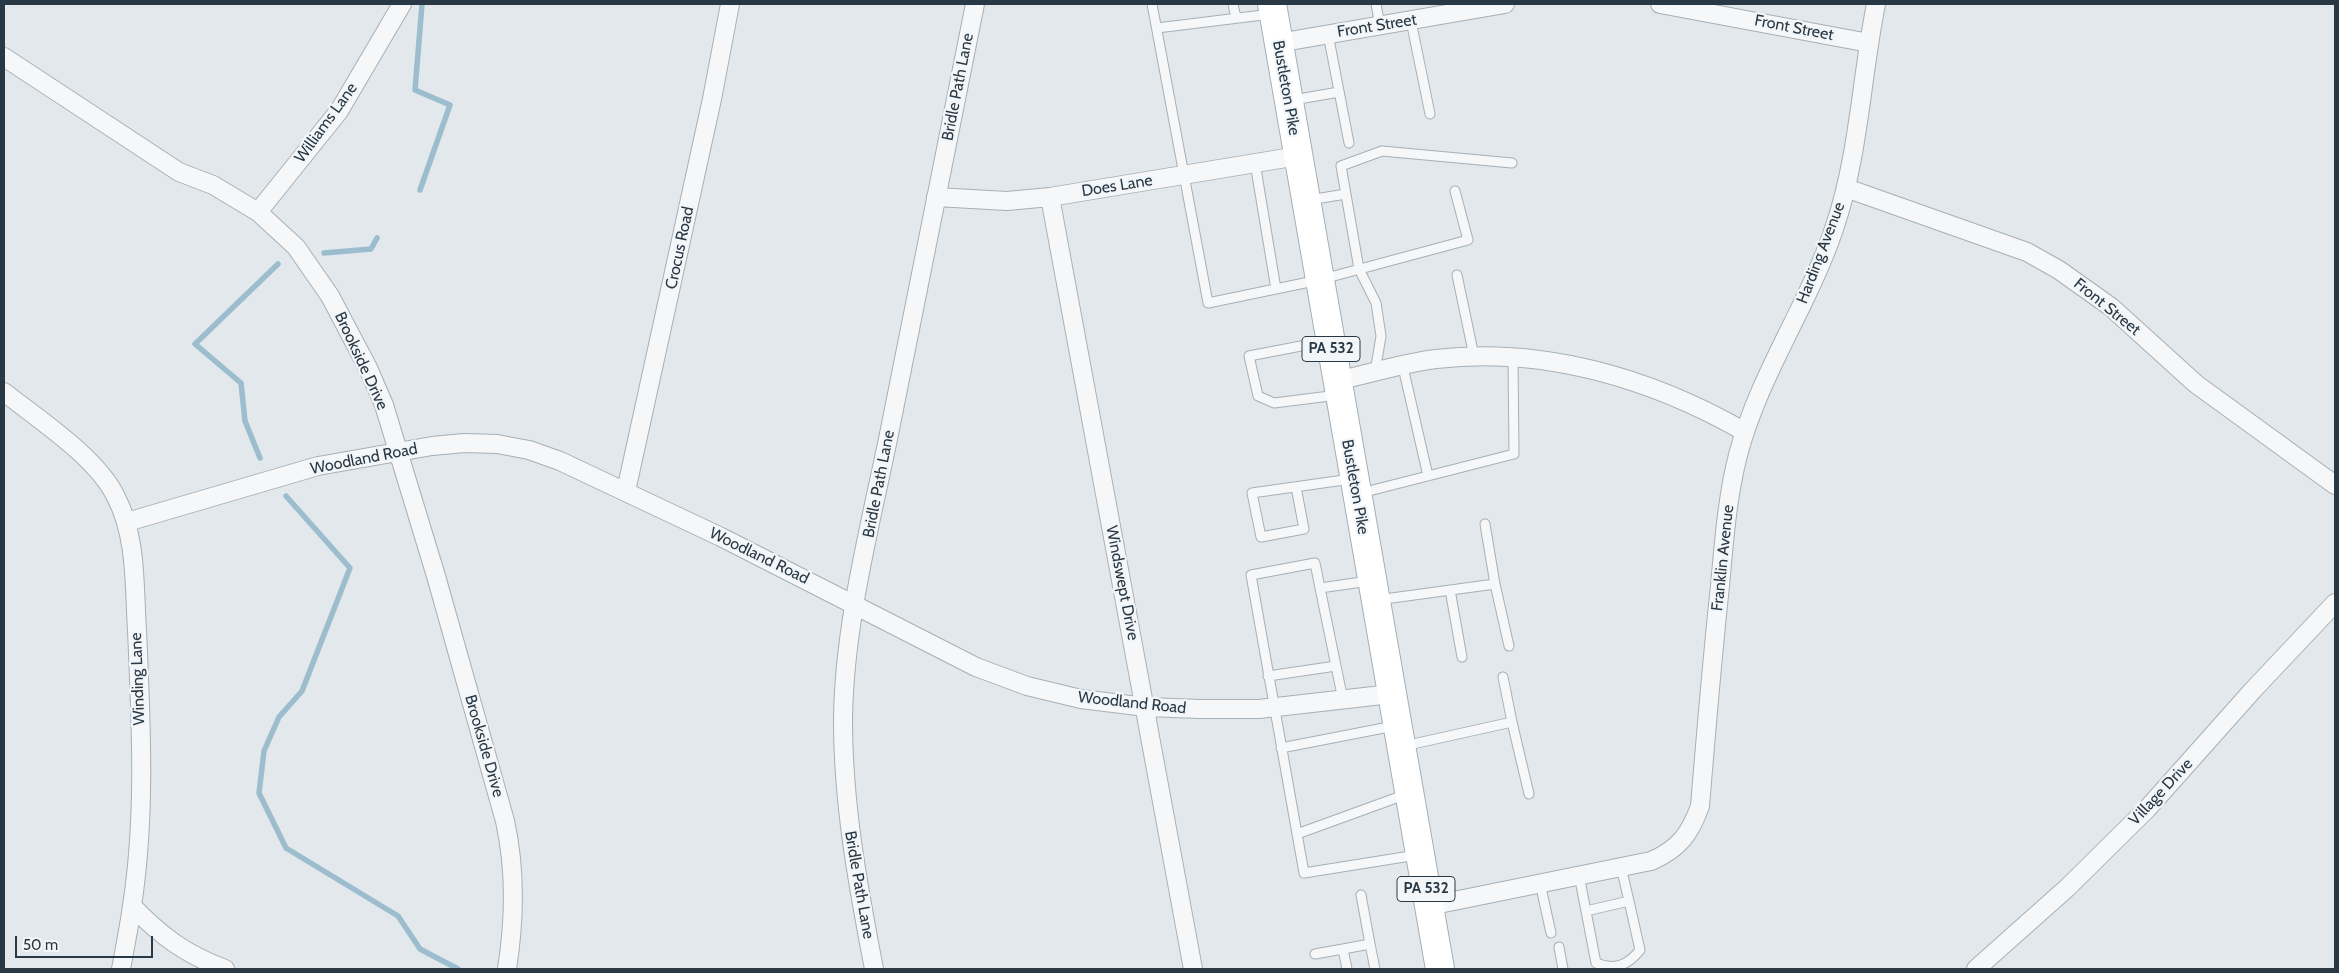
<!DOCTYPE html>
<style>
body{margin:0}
#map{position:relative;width:2339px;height:973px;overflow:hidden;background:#e2e8eb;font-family:Cabin,sans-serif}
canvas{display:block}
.frame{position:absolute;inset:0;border:5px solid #293845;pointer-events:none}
.scale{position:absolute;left:15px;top:936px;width:138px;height:22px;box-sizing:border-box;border:2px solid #293845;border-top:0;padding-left:6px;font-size:15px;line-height:18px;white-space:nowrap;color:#293845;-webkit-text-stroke:4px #f2f6f8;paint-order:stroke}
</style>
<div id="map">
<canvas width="2339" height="973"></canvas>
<div class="frame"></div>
<div class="scale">50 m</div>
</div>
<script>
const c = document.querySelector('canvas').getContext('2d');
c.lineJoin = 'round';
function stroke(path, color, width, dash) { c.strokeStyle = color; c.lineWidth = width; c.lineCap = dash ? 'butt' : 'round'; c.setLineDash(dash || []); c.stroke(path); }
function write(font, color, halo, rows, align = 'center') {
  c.font = font + ' Cabin,sans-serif'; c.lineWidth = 4.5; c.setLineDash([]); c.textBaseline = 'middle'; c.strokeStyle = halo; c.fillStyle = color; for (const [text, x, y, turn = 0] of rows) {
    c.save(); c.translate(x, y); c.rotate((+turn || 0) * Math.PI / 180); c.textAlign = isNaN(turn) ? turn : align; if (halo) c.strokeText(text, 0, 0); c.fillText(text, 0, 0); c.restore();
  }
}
const stream = new Path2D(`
 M420,190L450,105L415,90L422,4
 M324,253L371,249L377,238
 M260,458L245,421L241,383L195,344L278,264
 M286,496L350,568L302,691L279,717L264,751L259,793L286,848L398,916L420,949L458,969`);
const service = new Path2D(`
 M1152,4L1208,303L1319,280L1468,240L1455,191
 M1233,4L1236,18
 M1376,4L1380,26
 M1411,21L1430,114
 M1157,28L1271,14
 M1328,34L1349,143
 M1293,100L1339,92
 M1255,163L1276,289
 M1309,200L1346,194
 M1457,275L1474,356
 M1327,341L1249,356L1258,396L1274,403L1338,395
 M1403,367L1428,476
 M1375,372L1381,336L1376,303L1359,269L1341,166L1382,151L1512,163
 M1296,487L1304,529L1261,537L1252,493L1351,479
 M1361,493L1514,454L1513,358
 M1495,584L1509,646
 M1320,588L1315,563L1251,575L1304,873L1417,855
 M1450,590L1462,657
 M1377,600L1495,584L1485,524
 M1268,676L1336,666
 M1343,700L1320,588L1369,581
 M1512,722L1529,794
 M1404,746L1512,722L1503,677
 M1281,748L1394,726
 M1297,834L1407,794
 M1621,867L1629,901
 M1579,875L1596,963C1615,971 1628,965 1640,950L1629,901L1586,911
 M1540,883L1551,933
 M1361,895L1370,944
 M1559,947L1563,969
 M1315,954L1343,949
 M1347,969L1343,949L1370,944L1375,969`);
const minor = new Path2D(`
 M1660,4L1869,43
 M1278,43L1505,4
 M4,57L179,172L213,185L258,212L296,247L330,296L368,368L384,405L436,576L505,821C516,871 515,918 507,969
 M1846,188L2027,252L2059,270L2111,307L2196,384L2335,485
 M936,197L1007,201L1050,197L1298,156
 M1050,197L1193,969
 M258,212L339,111L402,4
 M1336,381C1369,374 1403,363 1436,359C1543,346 1653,379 1745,432
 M4,392C39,420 97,457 116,497C137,538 134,585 137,630C141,722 146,815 132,906C129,927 125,948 121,969
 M626,491L712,99L730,4
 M127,522L318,466L432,446L464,443L497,444L529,450L560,461L721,537L976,667L1027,686L1081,699L1146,707L1200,709H1259L1391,694
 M132,906C161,936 185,954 225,969
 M1429,906L1651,861C1679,849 1690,834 1700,806C1706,733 1712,660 1720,586C1724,542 1727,498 1738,455C1759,375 1808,306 1834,229C1859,156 1861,79 1876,4
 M874,969C858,886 843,805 843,720C844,626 869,531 888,439C917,294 946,149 975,4
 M1976,969L2067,888L2147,809L2253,690L2335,603`);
const primary = new Path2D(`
 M1272,4L1440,969`);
const shields = [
 [1331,349,58],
 [1426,889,58]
];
const shieldNames = [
 ["PA 532",1331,349],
 ["PA 532",1426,889]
];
const streetNames = [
 ["Front Street",1377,26,-9],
 ["Front Street",1794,28,11],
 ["Bridle Path Lane",958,87,-79],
 ["Bustleton Pike",1286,88,80],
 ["Williams Lane",326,123,-54],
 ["Does Lane",1117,186,-9],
 ["Crocus Road",680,248,-78],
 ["Harding Avenue",1821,253,-69],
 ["Front Street",2107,307,39],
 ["Brookside Drive",361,361,65],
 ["Woodland Road",364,459,-11],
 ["Bridle Path Lane",879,484,-79],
 ["Bustleton Pike",1355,487,80],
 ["Woodland Road",759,556,26],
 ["Franklin Avenue",1723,558,-84],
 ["Windswept Drive",1122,583,79],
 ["Winding Lane",138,679,-92],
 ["Woodland Road",1132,703,6],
 ["Brookside Drive",484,746,74],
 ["Village Drive",2161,792,-47],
 ["Bridle Path Lane",859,885,80]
];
stroke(stream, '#9bbdce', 5.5);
stroke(service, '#a7b0b6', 11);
stroke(minor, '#a7b0b6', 20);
stroke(primary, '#a0aeb8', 30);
stroke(service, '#f5f7f9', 9);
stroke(minor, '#f5f7f9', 18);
stroke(primary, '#fff', 28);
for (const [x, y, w] of shields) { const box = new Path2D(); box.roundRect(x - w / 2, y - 12.5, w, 25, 4); c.fillStyle = '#f2f6f8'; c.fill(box); stroke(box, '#293845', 1); }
write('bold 15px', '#293845', null, shieldNames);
write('16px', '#293845', '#f2f6f8', streetNames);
</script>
